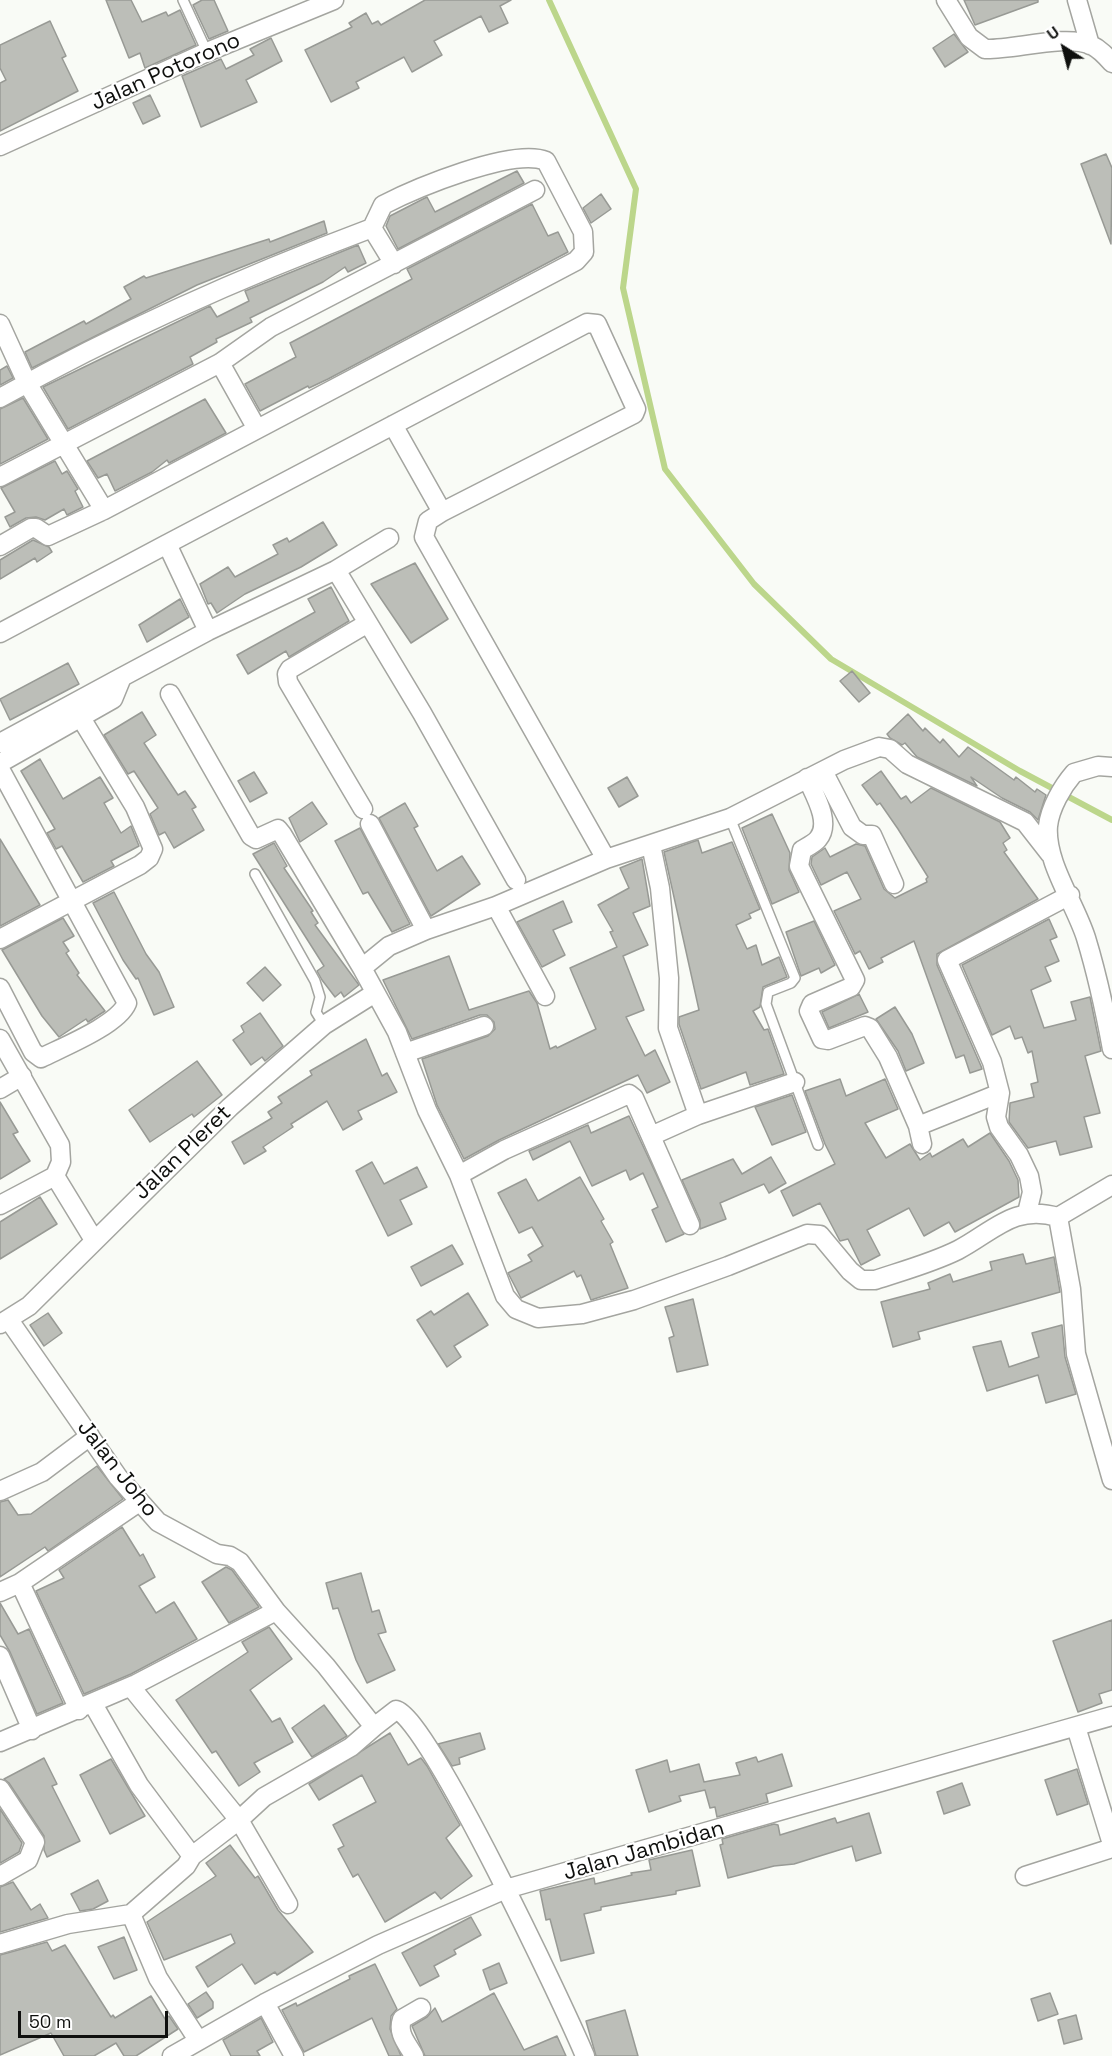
<!DOCTYPE html>
<style>
body{margin:0}
#map{position:relative;width:1112px;height:2056px;overflow:hidden;background:#f9fbf6;font-family:"Space Grotesk",sans-serif}
canvas{display:block}
.north{position:absolute;left:1034px;top:18px;width:60px;height:60px;-webkit-text-stroke:4px #fff;paint-order:stroke;rotate:324deg;font-size:16px;font-weight:700;line-height:24px;text-align:center;color:#0f100e}
.north::after{content:'';display:block;margin:auto;width:21px;height:27px;background:#0f100e;clip-path:polygon(50% 0,100% 100%,50% 72%,0 100%)}
.scale{position:absolute;left:18px;top:2011px;width:150px;height:27px;box-sizing:border-box;border:3px solid #0f100e;border-top:0;padding-left:8px;font-size:18px;line-height:21px;white-space:nowrap;color:#0f100e;-webkit-text-stroke:4px #fff;paint-order:stroke}
</style>
<div id="map">
<canvas width="1112" height="2056"></canvas>
<div class="north">U</div>
<div class="scale">50 m</div>
</div>
<script>
const c = document.querySelector('canvas').getContext('2d');
c.lineJoin = 'round';
function stroke(path, color, width, dash) { c.strokeStyle = color; c.lineWidth = width; c.lineCap = dash ? 'butt' : 'round'; c.setLineDash(dash || []); c.stroke(path); }
function fill(path, color) { c.fillStyle = color; c.fill(path, 'evenodd'); }
function write(font, color, halo, rows, align = 'center') {
  c.font = font + ' "Space Grotesk",sans-serif'; c.lineWidth = 4.5; c.setLineDash([]); c.textBaseline = 'middle'; c.strokeStyle = halo; c.fillStyle = color; for (const [text, x, y, turn = 0] of rows) {
    c.save(); c.translate(x, y); c.rotate((+turn || 0) * Math.PI / 180); c.textAlign = isNaN(turn) ? turn : align; if (halo) c.strokeText(text, 0, 0); c.fillText(text, 0, 0); c.restore();
  }
}
const stream = new Path2D(`
 M549,0L636,189L623,288L665,469L754,584L831,659L1020,771L1112,820`);
const building = new Path2D(`
 M106,0H131L142,22L166,12L168,16L180,10L196,45L145,68L140,53L129,58Z
 M202,0H214L228,31L209,39L193,5Z
 M425,0H511L500,6L508,23L489,32L481,16L434,41L442,55L412,72L404,57L356,82L359,88L331,102L305,50L352,27L349,23L366,13L372,24L378,21L381,25Z
 M964,0H1038V2L975,25Z
 M50,21L66,56L62,58L78,91L0,131V83L6,80L0,68V45Z
 M954,34L968,52L945,67L933,48Z
 M271,38L282,61L246,80L257,102L201,127L182,76L221,59L226,69L254,55L250,49Z
 M150,95L160,116L143,124L133,103Z
 M1106,154L1112,168L1111,244L1081,164Z
 M517,171L524,183L398,249L386,226L390,216L423,199L427,197L435,212Z
 M601,194L611,209L591,223L583,208Z
 M532,204L548,236L558,232L568,252L328,379L309,388L308,386L260,411L245,384L296,357L290,343L412,279L407,269Z
 M324,221L327,233L197,285L32,368L25,352L84,321L86,324L131,299L124,287L144,276L146,278L269,239L270,242Z
 M358,245L366,263L348,272L345,267L323,282L250,318L252,322L216,339L217,342L190,357L193,364L68,429L43,387L210,306L217,317L249,301L245,291Z
 M7,366L13,378L0,385V370Z
 M23,398L48,439L0,464V409Z
 M205,399L226,433L169,463L167,460L152,472L115,491L107,474L98,478L87,461Z
 M55,461L62,474L67,471L78,489L75,491L83,507L67,515L64,509L45,520L36,517L26,518L10,527L5,517L15,512L1,488Z
 M323,522L337,545L301,567L245,594L217,613L211,603L208,604L200,584L228,567L235,577L278,554L273,545L287,538L289,542Z
 M33,540L49,547L52,552L37,562L35,558L0,579V560Z
 M415,563L448,619L411,643L371,584Z
 M331,587L349,621L289,657L286,651L248,674L237,655L315,612L308,599Z
 M180,599L189,617L147,642L139,625Z
 M68,663L79,684L10,720L0,699Z
 M852,671L870,693L859,702L840,681Z
 M142,712L156,735L144,743L178,795L185,791L196,807L192,809L204,830L174,848L165,832L159,835L150,814L158,808L134,771L128,774L104,735Z
 M908,714L923,731L925,728L940,743L943,739L959,757L968,747L1014,780L1016,777L1035,792L1037,789L1046,795L1038,820L1030,812L1002,798L971,777L977,786L917,757L905,743L902,745L890,738L887,734Z
 M40,759L63,799L100,777L113,798L104,803L121,833L131,826L139,846L111,861L114,866L83,882L62,846L56,849L47,833L55,829L21,771Z
 M881,771L901,799L906,796L911,803L931,788L1000,822L1010,838L1003,843L1007,850L1004,852L1038,899L937,954V965L981,1066L982,1069L970,1073L964,1055L956,1058L914,941L881,958L883,962L869,969L860,951L855,954L834,911L861,899L847,872L821,885L811,864L812,857L825,848L830,857L856,844L865,846L884,889L895,898L927,882L926,879L928,877L898,829L880,803L877,805L862,785Z
 M254,772L267,793L250,802L238,781Z
 M627,777L638,796L619,807L608,788Z
 M312,802L327,824L300,842L289,818Z
 M405,803L418,826L414,828L437,871L462,856L480,884L431,916L379,818Z
 M772,814L790,853L789,870L799,892L772,904L742,828Z
 M360,828L410,924L392,932L368,892L363,894L335,841Z
 M0,839L40,905L0,926Z
 M698,840L702,853L732,842L760,909L749,914L751,918L736,925L747,949L756,945L762,965L779,957L787,977L763,987L760,1007L753,1011L764,1030L768,1029L784,1074L750,1085L746,1072L701,1089L679,1024V1017L699,1010L664,852Z
 M274,843L287,866L284,868L313,911L311,912L318,923L315,925L359,985L344,997L341,992L335,997L322,980L317,971L324,966L253,854Z
 M642,859L650,906L633,913L648,945L623,956L644,1010L626,1017L645,1056L655,1050L670,1082L647,1093L638,1075L499,1140L464,1159L437,1105L422,1059L488,1036L495,1029L494,1022L487,1015H480L412,1039L383,980L449,956L469,1010L529,991L537,1003L550,1049L556,1046L557,1048L596,1029L570,968L617,947L610,932L613,931L598,905L629,888L620,868Z
 M114,892L146,954L159,972L174,1007L154,1015L138,978L136,979L123,960L93,903Z
 M563,901L572,922L553,930L565,955L542,967L517,922Z
 M63,918L74,936L63,942L69,951L66,953L79,973L77,975L105,1011L88,1022L86,1019L59,1037L42,1016L2,950Z
 M1049,919L1057,937L1050,940L1059,961L1045,967L1051,981L1031,990L1044,1028L1076,1020L1071,1002L1090,997L1101,1051L1085,1056L1100,1113L1084,1117L1092,1147L1060,1155L1056,1141L1028,1148L1009,1122L1010,1103L1034,1097L1031,1084L1038,1082L1032,1051L1028,1053L1022,1037L1015,1039L1010,1026L992,1035L962,965Z
 M814,921L835,965L821,973L819,968L801,976L786,932Z
 M265,967L281,985L263,1001L247,983Z
 M859,994L868,1012L829,1028L822,1012Z
 M895,1007L912,1034L924,1063L906,1071L898,1051L876,1019Z
 M260,1013L283,1046L265,1061L262,1057L251,1065L233,1040L244,1032L241,1026Z
 M366,1039L382,1076L387,1073L397,1092L358,1111L362,1119L343,1130L327,1101L291,1124L293,1127L263,1147L266,1151L244,1164L232,1142L272,1118L268,1112L282,1103L278,1097L312,1075L310,1071Z
 M197,1061L222,1095L194,1117L192,1114L150,1142L129,1110Z
 M840,1079L846,1096L885,1079L898,1109L865,1123L886,1158L910,1144L920,1160L930,1153L932,1157L963,1139L968,1147L990,1133L1009,1161L1018,1180L1019,1197L955,1232L949,1222L924,1236L909,1208L867,1230L880,1255L861,1265L848,1239L840,1241L820,1203L793,1216L781,1191L835,1164L825,1144L805,1091Z
 M792,1095L806,1132L772,1145L755,1107Z
 M0,1102L18,1132L13,1134L30,1161L0,1179Z
 M629,1116L684,1234L666,1242L652,1210L658,1207L643,1173L630,1180L626,1170L592,1186L570,1141L533,1160L529,1151L588,1125L591,1133Z
 M771,1157L786,1183L769,1193L764,1184L720,1203L726,1219L700,1229V1220L682,1180L733,1159L742,1174Z
 M372,1162L384,1184L417,1167L427,1187L400,1200L412,1224L388,1236L356,1171Z
 M580,1177L604,1219L601,1221L613,1242L610,1244L628,1288L591,1300L581,1275L577,1277L574,1271L521,1298L508,1273L532,1261L528,1255L543,1246L532,1227L519,1233L498,1193L526,1179L538,1201Z
 M40,1197L57,1224L0,1259V1222Z
 M452,1245L463,1264L421,1286L411,1267Z
 M1023,1254L1026,1264L1054,1257L1060,1292L918,1332L920,1339L893,1347L881,1302L930,1289L928,1283L950,1274L953,1282L992,1270L990,1262Z
 M468,1293L488,1325L454,1346L461,1357L447,1367L417,1320L431,1311L434,1315Z
 M693,1299L708,1365L677,1372L669,1338L674,1336L665,1307Z
 M48,1313L62,1333L44,1346L30,1325Z
 M1062,1325L1065,1357L1076,1394L1046,1403L1038,1375L987,1391L973,1347L1001,1341L1009,1367L1039,1357L1032,1333Z
 M97,1466L123,1499L48,1551L45,1547L0,1577V1502L8,1500L18,1515L31,1514Z
 M122,1527L140,1556L143,1554L155,1577L139,1586L156,1613L174,1602L197,1639L131,1674L84,1694L36,1591L64,1578L59,1570Z
 M226,1567L232,1570L259,1607L229,1623L202,1582Z
 M361,1573L372,1612L379,1610L386,1632L378,1634L395,1670L367,1683L356,1660L338,1608L333,1609L326,1583Z
 M0,1603L18,1634L29,1629L63,1703L37,1714L10,1652L0,1635Z
 M1112,1620V1690L1099,1694L1102,1703L1078,1712L1053,1641Z
 M269,1627L292,1659L250,1690L272,1722L280,1718L293,1742L254,1763L260,1772L239,1786L216,1751L212,1753L176,1700L248,1652L242,1642Z
 M324,1705L347,1736L312,1757L292,1728Z
 M390,1733L408,1765L421,1758L427,1766L460,1825L446,1838L472,1876L441,1899L435,1892L385,1922L358,1874L353,1877L338,1849L344,1846L333,1825L376,1802L362,1775L319,1800L309,1784Z
 M480,1733L485,1749L459,1758L460,1764L452,1766L438,1744Z
 M782,1754L792,1786L766,1794L768,1802L717,1817L715,1807L710,1808L705,1790L679,1796L681,1801L649,1812L636,1770L667,1760L670,1772L699,1764L704,1782L740,1775L736,1763L756,1757L758,1762Z
 M44,1758L57,1784L52,1786L80,1841L47,1857L44,1850V1836L9,1783L4,1779Z
 M111,1759L145,1816L110,1834L80,1775Z
 M1077,1769L1088,1804L1057,1815L1045,1780Z
 M962,1783L970,1805L944,1814L937,1792Z
 M0,1809L22,1843L19,1852L0,1863Z
 M869,1813L881,1853L856,1861L852,1846L794,1864L774,1866L728,1878L720,1845L723,1844L722,1839L774,1824L778,1825L780,1835L835,1818L837,1823Z
 M230,1845L255,1878L258,1876L278,1910L313,1952L277,1975L275,1972L255,1984L242,1964L208,1987L196,1967L235,1943L231,1934L164,1960L147,1922L216,1876L206,1863Z
 M692,1850L700,1886L676,1891V1894L601,1907V1910L584,1914L594,1953L561,1961L550,1919L546,1920L540,1891L594,1878L595,1884L632,1875L631,1873L651,1870L649,1860Z
 M98,1880L108,1901L93,1909L80,1911L71,1894Z
 M13,1882L31,1910L40,1904L48,1918L0,1932V1887Z
 M471,1917L481,1935L454,1950L456,1954L434,1966L439,1976L420,1986L402,1953Z
 M124,1937L137,1970L114,1979L98,1947Z
 M47,1942L52,1951L65,1945L111,2017L113,2015L115,2018L151,1996L165,2019L169,2016L178,2029L136,2056H124L116,2043L94,2056H64L51,2033L0,2055V1955Z
 M499,1963L507,1983L490,1990L483,1970Z
 M375,1964L397,2009L391,2016L390,2029L401,2056H389L372,2018L304,2052L282,2010L296,2003L297,2006L350,1979L349,1976Z
 M206,1992L213,2002V2008L197,2018L188,2004Z
 M494,1993L524,2050L557,2036L566,2056H425L412,2026L427,2017L435,2008L442,2022Z
 M1050,1993L1058,2014L1038,2021L1031,1999Z
 M625,2010L638,2056H596L586,2021Z
 M1076,2015L1082,2039L1064,2044L1058,2020Z
 M261,2018L273,2042L257,2051L260,2056H231L223,2040Z`);
const service = new Path2D(`
 M183,0L207,52
 M730,818L795,978L791,983L768,992L766,1004L818,1145
 M255,874L315,981L320,997L316,1012L324,1025`);
const minor = new Path2D(`
 M946,0L969,37L985,49C1014,50 1065,34 1091,45C1100,49 1106,56 1112,63
 M1077,0L1090,45
 M0,146L207,52L334,0
 M372,228L394,264
 M0,324L27,383L104,510
 M220,363L257,429
 M0,398C120,331 244,276 372,228L383,205C414,189 513,147 546,161L583,232L584,252L576,261L104,510L48,536L36,528H31L0,546
 M393,425L442,512
 M0,477L220,363L271,327L535,190
 M167,544L587,323L597,324L636,409L634,414L442,512L428,521L424,537L606,859
 M336,570L368,623
 M0,633L167,544L208,631
 M170,694L251,836L256,839L278,829L282,834L362,968
 M0,743L122,677
 M0,763L113,699L122,677L208,631L336,570L389,538
 M1112,767L1098,766L1074,773C1062,787 1050,808 1048,826C1045,862 1075,903 1086,938C1097,974 1105,1011 1112,1049
 M0,769L127,1003C118,1025 63,1047 41,1058L33,1052L0,988
 M823,771L852,827L863,835H872L894,884
 M807,778C814,794 832,823 818,839C815,843 807,847 802,850L799,866L855,980L851,987L812,1004L809,1011L822,1039L828,1040L865,1026L870,1028L888,1057L918,1126
 M363,809L288,682L287,674L290,669L368,623L422,713L516,880
 M370,824L426,930
 M651,845L660,888L669,978L668,1028L698,1115L795,1082
 M1050,854L1025,822L907,764L890,749L879,747L844,760L730,818L606,859L496,906L426,930L389,946L362,968L397,1032L427,1110L459,1175L505,1296L516,1309L538,1318L582,1314L634,1300L728,1266L807,1234L820,1235L850,1271L861,1280H875C902,1271 932,1263 958,1250C994,1231 1014,1204 1058,1217
 M496,906L545,996
 M0,939L140,865L149,858L153,849L135,807L81,718
 M0,1039L60,1145L61,1162L55,1176L94,1240
 M405,1053L484,1026
 M0,1089L22,1076
 M651,1136L698,1115
 M922,1144L918,1126L1000,1093
 M459,1175L504,1150L629,1094L634,1098L690,1225
 M1112,1185L1058,1217L1071,1289L1076,1354L1112,1480
 M0,1205L55,1176
 M1027,1213L1032,1192L1029,1176L1019,1155L999,1127L996,1117L1000,1093L992,1062L947,960L1070,895
 M9,1320L118,1477L158,1522L217,1554L230,1556L240,1562L276,1611
 M0,1324L29,1306L230,1107L324,1025L375,993
 M0,1491L42,1472L90,1436
 M20,1583L79,1710
 M0,1592L20,1583L139,1502
 M0,1656L32,1730
 M131,1687L239,1820L288,1904
 M93,1704L139,1785L192,1856
 M1076,1727L1112,1844
 M0,1742L136,1684L276,1611L326,1666L374,1727L396,1710C428,1717 566,2010 585,2056
 M0,1789L35,1842L28,1860L0,1876
 M1025,1876L1112,1848
 M131,1914L158,1978L198,2040
 M0,1944L68,1924L131,1914L186,1866L192,1856L239,1820L264,1797L351,1747L374,1727
 M265,2003L294,2056
 M172,2056L265,2003L378,1945L506,1889L1112,1716
 M414,2056C407,2043 397,2034 402,2019L421,2008`);
const streetNames = [
 ["Jalan Potorono",166,72,-24],
 ["Jalan Pleret",183,1153,-44],
 ["Jalan Joho",117,1469,52],
 ["Jalan Jambidan",644,1851,-16]
];
stroke(stream, '#bcd68b', 6);
fill(building, '#bcbeb8');
stroke(building, '#989a95', 1.5);
stroke(service, '#a4a5a0', 12);
stroke(minor, '#a4a5a0', 21);
stroke(service, '#fff', 9);
stroke(minor, '#fff', 18);
write('22px', '#0f100e', '#fff', streetNames);
</script>
